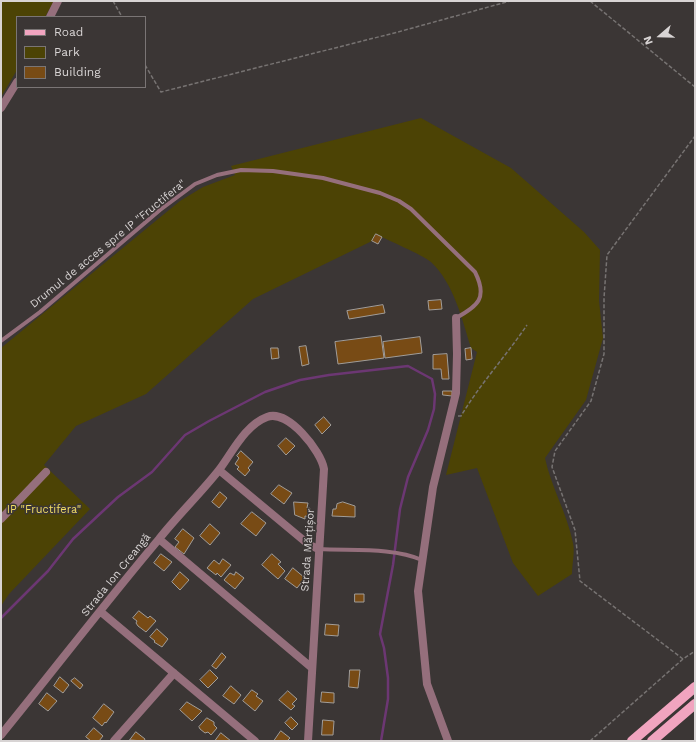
<!DOCTYPE html>
<meta charset="utf-8">
<style>
body{margin:0}
#map{position:relative;width:696px;height:742px;overflow:hidden;background:#3b3635;font-family:"Work Sans",sans-serif}
canvas{display:block}
.frame{position:absolute;inset:0;border:2px solid #d8d4d4;pointer-events:none}
.legend{position:absolute;left:16px;top:16px;width:130px;height:72px;box-sizing:border-box;background:#3b3635;border:1px solid #7a7575;margin:0;padding:5px 7px;list-style:none;font-size:12px;color:#d8d4d4}
.legend li{display:flex;align-items:center;gap:8px;height:20px}
.legend b{width:20px;border:1px solid #7a7575}
.north{position:absolute;left:640px;top:16px;width:40px;height:40px;-webkit-text-stroke:3px #3b3635;paint-order:stroke;rotate:250deg;font-size:11px;font-weight:700;line-height:16px;text-align:center;color:#d8d4d4}
.north::after{content:'';display:block;margin:auto;width:14px;height:18px;background:#d8d4d4;clip-path:polygon(50% 0,100% 100%,50% 72%,0 100%)}
</style>
<div id="map">
<canvas width="696" height="742"></canvas>
<div class="frame"></div>
<ul class="legend">
<li><b style="height:5px;background:#f1a4bf"></b>Road</li>
<li><b style="height:11px;background:#4c4305"></b>Park</li>
<li><b style="height:11px;background:#784b15"></b>Building</li>
</ul>
<div class="north">N</div>
</div>
<script>
const c = document.querySelector('canvas').getContext('2d');
c.lineJoin = 'round';
function fill(path, color) { c.fillStyle = color; c.fill(path, 'evenodd'); }
function stroke(path, color, width, dash) { c.strokeStyle = color; c.lineWidth = width; c.lineCap = dash ? 'butt' : 'round'; c.setLineDash(dash || []); c.stroke(path); }
function write(font, color, halo, rows, align = 'center') {
  c.font = font + ' "Work Sans",sans-serif'; c.lineWidth = 3; c.setLineDash([]); c.textBaseline = 'middle'; c.strokeStyle = halo; c.fillStyle = color; for (const [text, x, y, turn = 0] of rows) {
    c.save(); c.translate(x, y); c.rotate((+turn || 0) * Math.PI / 180); c.textAlign = isNaN(turn) ? turn : align; if (halo) c.strokeText(text, 0, 0); c.fillText(text, 0, 0); c.restore();
  }
}
const green = new Path2D(`
 M1,1H54L45,17H17V70L1,97Z
 M421,118L511,168L584,232L600,250L599,301L603,338L586,400L545,458C551,487 567,513 573,543C575,552 572,564 572,574L538,596L513,563L477,468L446,475L477,352L471,348C462,319 454,284 431,262C421,254 389,241 376,234L372,241L253,299L146,394L76,426L44,465L90,509L9,594L1,606V348L180,201L203,187L235,175L231,166Z`);
const stream = new Path2D(`
 M1,618L48,571L73,539L118,497L152,472L185,435L209,421L265,392L300,380L329,375L408,366L432,379L435,394L434,409L428,430L408,477L400,509L393,565L380,634L384,648L388,678V699L381,741`);
const building = new Path2D(`
 M376,234L382,237L378,244L372,241Z
 M441,300L442,309L429,310L428,301Z
 M383,305L385,313L349,319L347,311Z
 M381,336L384,358L338,364L335,342Z
 M420,337L422,353L385,358L383,342Z
 M306,346L309,364L302,366L299,347Z
 M271,348H278L279,358L272,359Z
 M471,348L472,359L466,360L465,349Z
 M447,354L449,379H442L441,369H433V355Z
 M443,391H452V396L443,395Z
 M324,417L331,425L322,434L315,425Z
 M286,438L295,446L286,455L278,446Z
 M241,451L253,462L248,468L250,470L245,476L237,469L239,467L235,464L239,458L237,456Z
 M279,485L292,493L284,504L271,494Z
 M220,492L227,498L219,508L212,502Z
 M294,502L308,503L307,508H310V517L305,516V519L295,515Z
 M343,502L355,506V517L332,516L333,509H336L337,504Z
 M252,512L266,523L256,536L241,524Z
 M210,524L220,533L210,545L200,536Z
 M183,529L194,538L184,554L175,547L179,542L175,539Z
 M161,554L172,562L164,571L154,563Z
 M272,554L281,562L278,564L285,571L278,579L262,565Z
 M223,559L231,565L221,577L217,573L216,575L207,568L214,560L219,564Z
 M293,568L305,578L297,588L285,579Z
 M180,572L189,580L180,590L172,582Z
 M236,572L244,578L235,589L224,580L230,573L234,575Z
 M355,594H364V602H355Z
 M139,611L148,618L150,616L156,621L146,632L138,626L136,623L137,621L133,618Z
 M326,624L339,625L338,636L325,635Z
 M157,629L168,639L162,647L154,642L155,641L150,637Z
 M222,653L226,657L216,669L212,666Z
 M210,670L218,678L208,688L200,680Z
 M350,670H360L358,688L349,687Z
 M60,677L69,685L63,693L54,686Z
 M75,678L83,685L80,689L71,681Z
 M231,686L241,695L234,704L223,696Z
 M252,690L258,694L256,696L263,701L255,711L243,701Z
 M288,691L297,699L292,704L295,706L291,710L279,700Z
 M322,692L334,693V703L321,702Z
 M47,693L57,701L48,711L39,704Z
 M187,702L202,711L192,721L180,710Z
 M104,704L114,712L106,723L105,722L102,726L93,718Z
 M291,717L298,724L292,730L285,723Z
 M207,718L214,722V725L217,728L211,735L208,732L205,733L200,729L199,727Z
 M323,720L334,721L333,735H322Z
 M94,728L103,736L99,741H91L86,737Z
 M281,731L290,738L287,741H274Z
 M136,732L145,739L144,741L130,740Z
 M221,733L231,741H215Z`);
const path = new Path2D(`
 M75,1H79
 M113,1L122,17
 M590,1L695,87
 M145,65L161,92L398,32L510,1
 M458,416H461C480,384 506,356 527,325
 M683,659L580,581L575,530L552,467L555,451L591,401L604,354V298L607,255L695,136
 M590,741L683,659L695,651`);
const service = new Path2D(`
 M1,341L40,312L160,210L195,184L217,175L241,170L273,171L323,178L380,193L399,201L411,209L475,272C488,298 478,306 456,318
 M319,549C351,551 393,547 422,560`);
const minor = new Path2D(`
 M50,17L58,1
 M1,108L17,82
 M219,470L308,544L318,549
 M1,519L46,472
 M159,539L312,668
 M101,612L255,741
 M1,735C54,670 105,603 159,539C178,515 200,494 219,470C232,453 245,425 267,417C288,409 321,451 324,469L308,741
 M114,741L174,673
 M448,741L427,684L418,591L433,487L456,393L457,354L456,318`);
const primary = new Path2D(`
 M632,741L695,687
 M652,741L695,704`);
const streetNames = [
 ["Drumul de acces spre IP \"Fructifera\"",108,244,-39],
 ["Strada Mărțișor",308,550,-86],
 ["Strada Ion Creangă",116,575,-51]
];
const parkNames = [
 ["IP \"Fructifera\"",44,510]
];
fill(green, '#4c4305');
stroke(stream, '#6c3773', 2.5);
fill(building, '#784b15');
stroke(building, '#a19d99', 1);
stroke(path, '#777372', 1.5, [4, 2]);
stroke(service, '#956f7c', 4);
stroke(minor, '#956f7c', 8);
stroke(primary, '#f1a4bf', 10);
write('11px', '#d8d4d4', '#3b3635', streetNames);
write('11px', '#f2dd63', '#3b3635', parkNames);
</script>
